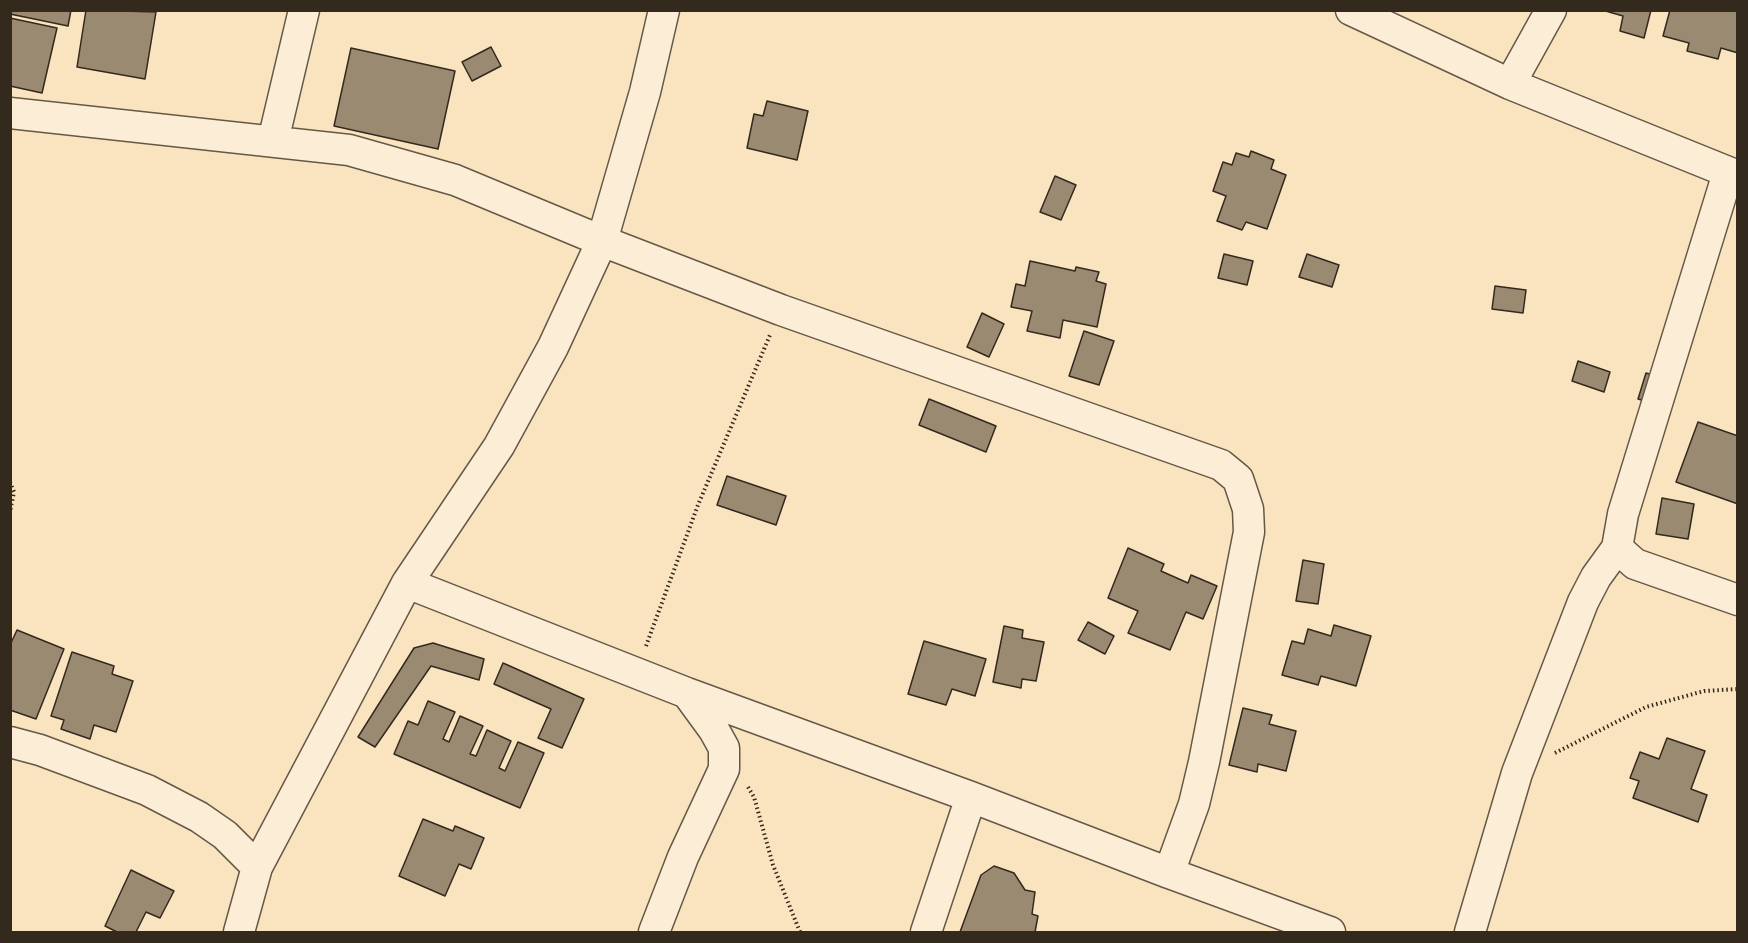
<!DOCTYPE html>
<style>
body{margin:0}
#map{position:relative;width:1748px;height:943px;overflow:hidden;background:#fae4c0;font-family:"IM FELL DW Pica",serif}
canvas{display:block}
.frame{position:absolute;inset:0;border:12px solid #33291d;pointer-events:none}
</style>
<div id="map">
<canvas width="1748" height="943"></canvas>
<div class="frame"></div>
</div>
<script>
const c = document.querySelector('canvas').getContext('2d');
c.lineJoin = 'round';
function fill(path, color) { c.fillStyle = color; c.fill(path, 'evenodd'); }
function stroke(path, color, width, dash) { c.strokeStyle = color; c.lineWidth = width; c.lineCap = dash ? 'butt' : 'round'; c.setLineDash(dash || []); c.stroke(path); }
const building = new Path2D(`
 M10,10H71L68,26L10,14Z
 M86,10L156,12L145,79L77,67Z
 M1602,10H1651L1644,38L1620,31L1623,16Z
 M1670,10H1738V53L1721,48L1718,59L1687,51L1689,43L1663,36Z
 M10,18L57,28L42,93L10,86Z
 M491,47L501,66L472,81L462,62Z
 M351,48L455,71L438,149L334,126Z
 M767,101L808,111L797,160L747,148L754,114L763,116Z
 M1251,151L1274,160L1271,169L1286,175L1267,229L1246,222L1242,230L1217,221L1226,196L1213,191L1223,162L1232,165L1236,153L1249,157Z
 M1055,176L1076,185L1061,220L1040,212Z
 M1224,254L1253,261L1247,285L1218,278Z
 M1307,254L1339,265L1332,287L1299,277Z
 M1030,261L1075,271L1076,267L1099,272L1096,281L1106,284L1097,327L1063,320L1060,338L1027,331L1032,311L1011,307L1016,284L1025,286Z
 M1495,286L1526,290L1523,313L1492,309Z
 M982,313L1004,324L989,357L967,347Z
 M1084,331L1114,341L1099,385L1069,376Z
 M1578,361L1610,372L1604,392L1572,381Z
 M1646,373L1659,377L1652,403L1638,399Z
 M929,399L996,426L986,452L919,425Z
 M1698,422L1738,436V504L1676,482Z
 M727,476L786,496L776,525L717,505Z
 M1662,498L1694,504L1688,539L1656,534Z
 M1128,548L1164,564L1161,571L1188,583L1191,575L1217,586L1203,619L1186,612L1170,650L1128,633L1138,611L1108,598Z
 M1303,560L1324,564L1318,604L1296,601Z
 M1088,622L1114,636L1105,654L1078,640Z
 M1334,625L1371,636L1356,686L1321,676L1318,685L1282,675L1292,641L1304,644L1308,629L1331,636Z
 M1004,626L1023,630L1022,638L1044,642L1036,681L1022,679L1021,688L993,682Z
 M17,630L64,649L36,719L10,710V645Z
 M924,641L986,659L975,696L952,689L946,705L908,694Z
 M433,643L484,659L479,680L431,666L375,747L358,737L414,648Z
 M72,652L114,666L112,674L133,681L116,732L94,725L90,739L61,729L64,720L51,716Z
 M503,663L584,699L562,748L538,738L551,709L494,684Z
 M428,701L455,712L443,739L449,742L460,716L483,726L470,754L476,756L487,730L511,741L499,768L505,771L518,742L544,753L520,808L394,754L408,721L418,725Z
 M1243,708L1272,715L1269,724L1296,731L1286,771L1258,764L1257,772L1229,765Z
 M1667,738L1705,751L1691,789L1707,795L1698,822L1633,798L1639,781L1630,778L1640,752L1659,759Z
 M423,819L453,831L455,826L484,838L471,869L459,864L445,896L399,876Z
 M994,866L1014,873L1025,890L1035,892L1032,914L1038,916L1035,932H960L981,875Z
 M131,870L174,891L160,918L146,912L136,932H117L105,926Z`);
const path = new Path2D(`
 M10,482L14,492L10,512
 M646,646L698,505L770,335
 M1555,753L1646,707L1704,691L1738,689
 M748,787L754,797L773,865L800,932`);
const minor = new Path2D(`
 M1351,10L1510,84L1738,176
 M1510,84L1551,10
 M10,113L349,150L455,180L602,241L781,310L1221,465L1238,479L1248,509L1249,532L1204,762L1194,804L1169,873L1330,932
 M273,141L304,10
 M1728,173L1623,514L1617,548L1635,564L1738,600
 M407,583L687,693L971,797L1169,873
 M10,742L40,750L147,790L199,817L225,835L257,867
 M239,932L257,867L407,583L499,446L553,347L602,241L645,92L664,10
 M654,932L683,857L724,769V748L714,730L687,693
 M926,932L971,797
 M1470,932L1517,773L1583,602L1596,577L1617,548`);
fill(building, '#9a8a72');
stroke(building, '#33291d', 1.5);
stroke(minor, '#655846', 33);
stroke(path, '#33291d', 4, [1.5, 3]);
stroke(minor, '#fcedd6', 30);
</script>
